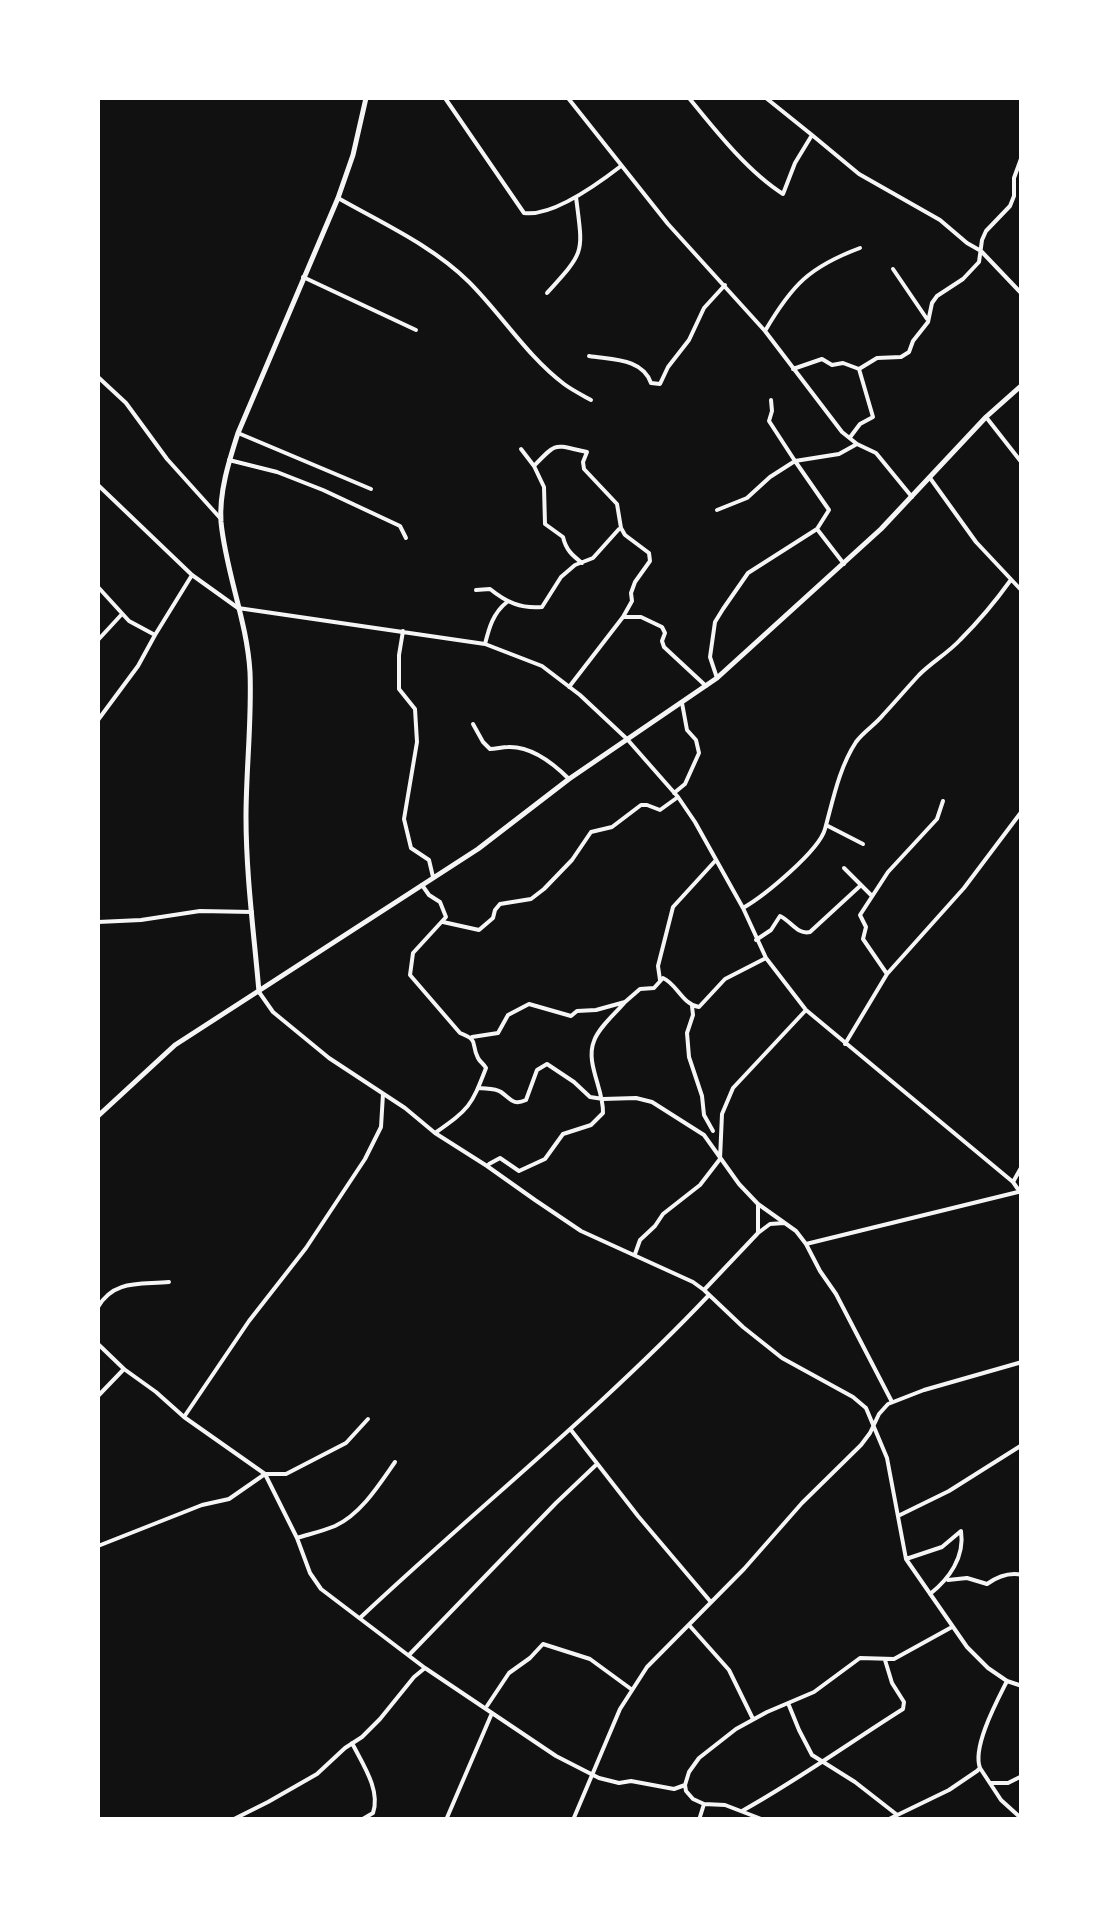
<!DOCTYPE html>
<style>
body{margin:0}
#map{position:relative;width:1119px;height:1917px;overflow:hidden;background:#111;font-family:Overpass,sans-serif}
canvas{display:block}
.frame{position:absolute;inset:0;border:100px solid #fff;pointer-events:none}
</style>
<div id="map">
<canvas width="1119" height="1917"></canvas>
<div class="frame"></div>
</div>
<script>
const c = document.querySelector('canvas').getContext('2d');
c.lineJoin = 'round';
function stroke(path, color, width, dash) { c.strokeStyle = color; c.lineWidth = width; c.lineCap = dash ? 'butt' : 'round'; c.setLineDash(dash || []); c.stroke(path); }
const minor = new Path2D(`
 M445,98L524,213C552,217 599,183 621,166
 M568,98L668,224L765,331L842,432L857,444L876,453L912,497
 M689,98C715,130 748,172 783,194L795,163L812,135L766,98
 M812,135L859,174L940,220L967,243L981,251L1022,294
 M338,198C382,223 433,246 469,282C502,315 527,356 564,384C572,390 582,395 591,400
 M893,269L927,319
 M303,277L416,330
 M547,293C586,250 583,254 576,197
 M765,331C792,285 809,267 860,248
 M589,356C612,360 642,358 651,383L660,384L668,367L689,340L704,308L725,285
 M793,369L822,359L832,365L843,363L859,369L873,417L860,424L851,436
 M859,369L877,358L901,357L909,352L913,341L928,322L932,303L937,296L963,279L979,262L982,240L986,231L1010,206L1014,196V178L1022,156
 M98,377L126,403L167,459L221,519
 M771,400L772,411L769,421L795,461L839,454L857,444
 M986,417L1022,463
 M238,433L371,489
 M521,449L534,466L544,487L545,524L563,537C566,550 572,555 582,563
 M229,460L277,472L323,490L400,526L406,538
 M534,466C558,441 553,445 587,452L583,462L584,469L617,504L621,528L625,535L649,553L650,561L635,582L631,593L632,601L623,617L569,687
 M930,478L976,542L1022,591
 M98,485L192,575L238,608L485,644L542,666L580,695L627,739L678,797L695,822L743,908L766,958L806,1010L1013,1182L1022,1195
 M717,510L747,498L770,477L795,461L829,510L817,529L844,564
 M98,587L129,621L155,635
 M476,590L490,589C506,602 521,609 542,607L561,577L575,565L593,558L619,529
 M623,617H641L662,627L665,633L662,641L664,647L706,686
 M403,631L399,655V689L415,709L417,742L404,819L411,848L429,860L433,877
 M98,640L122,614
 M485,644C489,628 493,613 507,602
 M717,678L710,657L715,622L723,609L748,573L817,529
 M98,720L138,666L155,635L192,575
 M473,724L483,742L490,749C496,749 502,747 508,747C532,746 553,763 569,779
 M674,793L685,784L699,753L696,740L687,730L682,703
 M826,825L863,844
 M844,868L872,896
 M422,885L429,895L440,902L446,917L413,953L410,975L460,1033C480,1041 470,1042 478,1058C480,1062 484,1064 486,1068C471,1107 469,1109 435,1133
 M743,908C764,896 819,851 825,829C833,800 839,768 856,742C863,732 875,725 883,715C895,702 907,688 919,675C932,662 948,653 960,640C978,622 995,602 1010,581
 M98,922L141,920L200,911L252,912
 M443,922L479,930L493,918L495,910L500,904L531,899L544,889L572,860L591,832L612,827L641,805H647L660,810L678,797
 M756,940L771,930L780,916C791,921 797,935 810,932L860,886
 M887,974L863,939L866,927L860,915L888,872L937,819L943,801
 M660,980L658,966L673,907L716,860
 M259,992L273,1012L329,1058L405,1108L435,1133L487,1166L535,1200L581,1231L693,1282L704,1290L743,1327L782,1358L853,1397L866,1408L887,1458L906,1559L967,1647L988,1668L1007,1681L1022,1686
 M692,1006L693,1015L687,1033L689,1057L702,1096L704,1115L713,1131
 M472,1037L498,1033L508,1015L529,1004L571,1016L577,1011L596,1010L625,1002L640,989L654,988L663,978C677,984 682,1004 699,1007L725,979L766,958
 M845,1044L887,974L964,888L1022,811
 M479,1088C487,1089 495,1088 501,1092C511,1099 513,1106 526,1100L537,1070L547,1064L574,1082L590,1097L603,1099L636,1098L652,1102L704,1135L739,1184L758,1204L796,1231L806,1244L820,1271L836,1294L892,1402
 M489,1164L500,1158L519,1171L545,1159L563,1134L591,1125L603,1113C604,1090 585,1063 594,1041C599,1027 615,1014 625,1002
 M1013,1182L1022,1166
 M758,1233V1204
 M806,1244L1018,1192
 M635,1254L640,1240L655,1226L663,1214L700,1185L720,1159L722,1114L733,1088L806,1010
 M704,1290L758,1233L770,1224L784,1223
 M98,1307C114,1279 141,1285 169,1282
 M98,1344L124,1369L156,1392L184,1417L265,1474L297,1538L310,1573L321,1589L425,1668L556,1756L599,1778L619,1783L631,1781L674,1789L685,1785
 M98,1396L124,1369
 M184,1417L249,1321L306,1248L365,1159L381,1127L383,1094
 M571,1430L638,1516L710,1601
 M900,1515L949,1491L1022,1445
 M297,1538C310,1534 323,1531 335,1526C361,1514 379,1485 395,1462
 M98,1546L202,1505L229,1499L265,1474H286L346,1443L368,1419
 M906,1559L942,1547L961,1531C965,1557 949,1579 930,1594
 M948,1580L967,1578L987,1584C997,1577 1009,1572 1022,1575
 M361,1617C476,1509 600,1410 709,1295
 M689,1625L729,1670L753,1719
 M409,1655L556,1503L597,1464
 M788,1703L799,1730L812,1755L855,1782L896,1814
 M487,1706L509,1673L530,1658L543,1644L590,1659L631,1689
 M352,1743C362,1763 381,1790 373,1813L361,1820
 M980,1768L1001,1800L1022,1819
 M990,1783H1008L1022,1776
 M704,1804L725,1805L764,1820
 M742,1811C798,1780 849,1743 903,1709L904,1702L892,1683L885,1660
 M232,1820L268,1802L317,1774L345,1748L362,1737L380,1719L414,1677L425,1668
 M446,1820L492,1713
 M573,1820L620,1709L647,1667L744,1569L802,1503L861,1445L870,1433L879,1414L888,1404L924,1390L1022,1362
 M699,1820L704,1804L693,1799L686,1791L685,1785L689,1772L699,1758L736,1729L767,1712L814,1692L860,1658L894,1659L952,1627
 M887,1820L949,1790L977,1771L980,1768C972,1747 997,1701 1007,1681`);
const secondary = new Path2D(`
 M259,992C254,934 246,875 246,817C246,769 252,720 250,672C247,621 226,573 221,522C219,492 229,461 238,433L338,198L353,155L366,98
 M98,1116L175,1045L478,849L569,779L717,678L881,529L986,417L1022,385`);
stroke(minor, '#f5f5f5', 4);
stroke(secondary, '#f5f5f5', 5);
</script>
